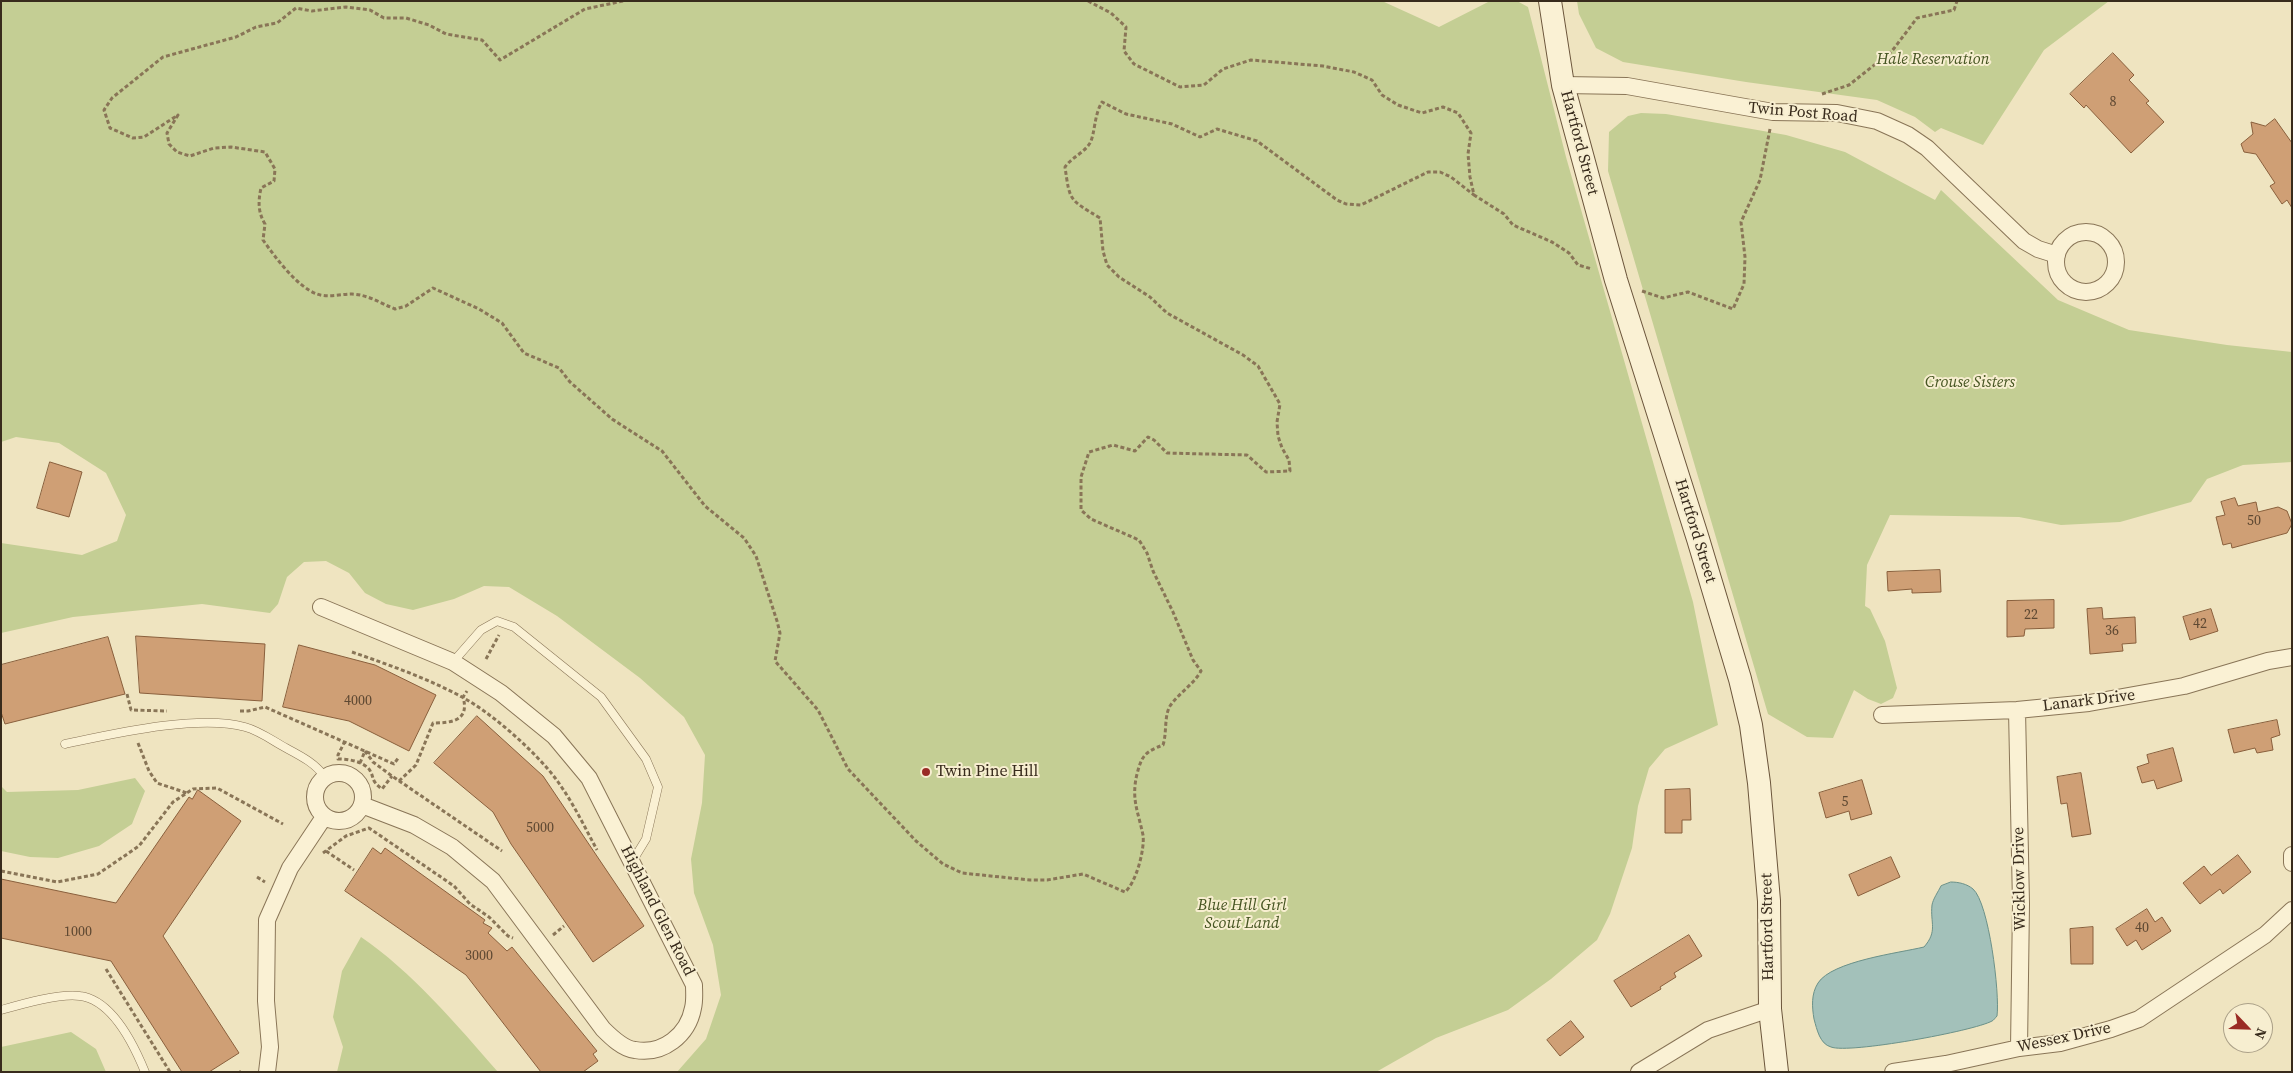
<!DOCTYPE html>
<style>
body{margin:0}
#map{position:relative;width:2293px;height:1073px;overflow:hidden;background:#efe4c0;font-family:"Source Serif 4",serif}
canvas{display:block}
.frame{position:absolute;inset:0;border:2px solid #382b1c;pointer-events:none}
.north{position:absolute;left:2223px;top:1003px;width:50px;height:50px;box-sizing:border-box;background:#f7eed0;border:1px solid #aba088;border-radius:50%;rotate:114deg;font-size:14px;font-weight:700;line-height:20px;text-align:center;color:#382b1c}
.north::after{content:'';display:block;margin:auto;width:18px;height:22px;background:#9a2b25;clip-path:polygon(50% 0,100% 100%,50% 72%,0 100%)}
</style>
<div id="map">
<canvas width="2293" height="1073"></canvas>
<div class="frame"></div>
<div class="north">N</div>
</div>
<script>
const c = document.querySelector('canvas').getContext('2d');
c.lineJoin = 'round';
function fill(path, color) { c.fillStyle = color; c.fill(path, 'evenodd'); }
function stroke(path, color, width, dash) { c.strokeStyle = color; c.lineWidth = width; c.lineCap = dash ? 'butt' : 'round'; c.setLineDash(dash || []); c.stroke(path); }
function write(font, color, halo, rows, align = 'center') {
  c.font = font + ' "Source Serif 4",serif'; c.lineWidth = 4; c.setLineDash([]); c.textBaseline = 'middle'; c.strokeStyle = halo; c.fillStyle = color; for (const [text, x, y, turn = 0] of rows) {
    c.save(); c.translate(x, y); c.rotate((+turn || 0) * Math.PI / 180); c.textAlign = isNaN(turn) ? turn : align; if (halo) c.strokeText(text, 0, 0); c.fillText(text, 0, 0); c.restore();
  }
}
const green = new Path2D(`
 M1,1H1382L1439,27L1490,1H1517L1528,7L1566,157L1693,602L1718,725L1665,749L1649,768L1638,806L1632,848L1610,914L1597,940L1551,979L1508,1010L1436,1038L1376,1072H677L706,1039L721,995L713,945L694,893L691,859L702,803L705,755L684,717L640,678L557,616L509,587L484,586L454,599L413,610L386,604L365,593L349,573L326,561L304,562L287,577L278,604L270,613L202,604L73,617L1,633V543L82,555L117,541L126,515L106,473L59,443L16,437L1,442Z
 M1577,1H2109L2044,50L1983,145L1941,128L1935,132L1915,117L1877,100L1746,82L1623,62L1596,48L1579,14Z
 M1641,113L1666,114L1786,135L1845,152L1935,200L1941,190L2058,300L2129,330L2227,345L2292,352V462L2243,465L2207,479L2191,502L2120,522L2061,525L2019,517L1890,515L1867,565L1865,606L1870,609L1885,641L1897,688L1893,698L1881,704L1868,699L1854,690L1833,738L1807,737L1768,714L1608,171L1609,132L1628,116Z
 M135,778L145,791L132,824L99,846L58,858L30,857L1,851V786L7,792L78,790Z
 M361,937C410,970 459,1027 498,1072H337L343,1047L333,1017L342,971Z
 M71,1032L96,1049L106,1072H1V1047Z`);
const water = new Path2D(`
 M1951,882C1959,882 1967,884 1973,889C1989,903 2000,994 1997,1016C1996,1017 1993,1021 1992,1021C1974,1031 1849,1054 1831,1047C1820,1044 1817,1030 1814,1019C1812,1007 1811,994 1818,983C1832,961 1899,953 1924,947C1938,931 1930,923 1932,905C1933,899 1938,892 1941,886Z`);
const building = new Path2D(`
 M2113,53L2134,75L2129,80L2149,101L2146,103L2164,122L2131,153L2086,105L2084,108L2070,94Z
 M2275,119L2292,143V208L2287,200L2282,204L2270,186L2275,183L2256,154L2244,152L2241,144L2253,134L2251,122L2265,126Z
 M50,462L82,472L69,517L37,508Z
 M2235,498L2238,506L2256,502L2258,512L2278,507L2287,511L2292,524L2287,533L2232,548L2231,543L2223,545L2216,517L2225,515L2221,502Z
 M1940,570L1941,592L1912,593V589L1888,591L1887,572Z
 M2054,600V628L2025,629L2024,636L2007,637V601Z
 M2102,608L2103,619L2135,617L2136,643L2122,644L2123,651L2090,654L2087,609Z
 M2211,609L2218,631L2190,640L2183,617Z
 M136,636L265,644L262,701L140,693Z
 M108,637L125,694L5,724L1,712V665Z
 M299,645L375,665L436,695L409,751L349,721L283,707Z
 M477,716L543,776L644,926L593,962L511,844L493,812L434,763Z
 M2277,720L2280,735L2271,738L2273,750L2257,753L2255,748L2234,753L2228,730Z
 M2173,748L2182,781L2157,789L2154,780L2142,783L2137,767L2149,763L2147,755Z
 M2081,773L2091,834L2072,837L2067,803L2061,804L2057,777Z
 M1862,780L1872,814L1851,820L1849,811L1826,818L1819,793Z
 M1690,789L1691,820H1682V833H1665V790Z
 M198,790L241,821L163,936L239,1053L209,1072H182L111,961L1,938V879L116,903L189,797L192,799Z
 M373,848L381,854L385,848L485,920L483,923L492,928L488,933L507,951L512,947L597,1051L593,1054L598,1061L583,1072H541L466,975L345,891Z
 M2238,855L2251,872L2223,894L2220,889L2200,904L2183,883L2204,866L2211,875Z
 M1891,857L1900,877L1858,896L1849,875Z
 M2147,909L2155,922L2162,917L2171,931L2142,950L2136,940L2127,946L2116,929Z
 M2093,927V964H2071L2070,929Z
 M1689,935L1702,956L1674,973L1676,977L1660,987L1661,989L1631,1007L1614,981Z
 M1571,1021L1584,1037L1560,1056L1547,1040Z`);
const path = new Path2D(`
 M623,1L585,9L500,60L482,40L446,34L429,25L406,18H384L370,10L346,7L312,11L296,8L277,23L256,27L236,37L163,57L112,98L104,110L110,128L133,138L144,137L178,115L167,133L169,144L177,152L190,156L214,148L231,147L265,152L275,169L274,181L261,188C258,202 258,212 265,224L263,240C275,257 297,287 317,294C328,298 341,294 352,294C369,295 380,303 395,309L406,306L433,288L479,309L502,323L524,353L559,368L570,382L612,419L662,451L705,506L744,538L756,556L777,621L780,633L775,661L818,710L848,769L916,841L943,864L962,873L1030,880H1047L1083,874L1125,892C1136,883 1145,849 1143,835C1138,811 1131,799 1137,774C1142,755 1145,752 1163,745C1167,733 1164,716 1170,706C1179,693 1193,685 1201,671L1193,660L1173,612L1153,571L1147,553L1139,540L1091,519L1081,510V477L1089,452L1113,445L1135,451L1148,437L1154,440L1167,453L1247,455L1266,472L1290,471L1289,460L1282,448L1278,436L1277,422L1280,404L1258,366L1243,355L1167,313L1150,297L1119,277L1107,265L1103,251L1100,218C1069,199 1070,202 1065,167C1072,157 1084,153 1090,143C1095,134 1094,115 1102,102L1126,114L1172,124L1200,137L1217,129L1257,141L1337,200L1346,204L1361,205L1428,172H1440L1451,177L1474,195
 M1088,1L1111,13L1126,27L1124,51L1134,64L1180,87L1204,85L1223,69L1251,60L1323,66L1354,72L1372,80L1382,95L1398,105L1422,113L1443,107L1458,113L1471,133L1468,154L1470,177L1474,195L1504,214L1513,225L1552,242L1569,253L1578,265L1592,269
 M1822,94L1849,85L1892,51L1917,18L1954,10L1957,1
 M1642,291L1663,298L1688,292L1733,309L1744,284L1745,257L1741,222L1760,180L1770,129
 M352,652C389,665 427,678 462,697C491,713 525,743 547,768C568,792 582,822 597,850
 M486,659L499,635
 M127,694L131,710L167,711
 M240,711H248L265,707L394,764L399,757
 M345,741L338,755V759C348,759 362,761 369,769C375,778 370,780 382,789L392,776
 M138,743L149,771L157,783L187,793
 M360,763L365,751L373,762L392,776L502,851
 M399,781L416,765L433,723C451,723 470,721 463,697L467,691
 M326,851L354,870
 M323,853L346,836L369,828L454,886L470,904L489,917L508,936L513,938
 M1,871L57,882L98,874L139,846L173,802L193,789L217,788L283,824
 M257,877L265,882
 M553,935L564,926
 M106,969L170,1072
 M239,1071L240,1072`);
const lane = new Path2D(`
 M453,662L481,630L497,621L514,627L601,697L646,759L658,787L646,839L632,862
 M65,744C113,734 198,714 245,727C260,731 273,741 286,748C301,756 315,763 325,777
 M1,1010C22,1004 60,993 80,996C112,1000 134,1045 145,1072`);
const street = new Path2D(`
 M1563,85L1627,86L1773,112L1837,113L1877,121L1908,135L1927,148L2024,241L2038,249L2057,255
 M2056 262a30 30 0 1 1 60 0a30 30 0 1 1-60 0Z
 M321,607L453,662L501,693L554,736L589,778L694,985C694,992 695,1000 693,1008C688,1035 663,1055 635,1050C623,1049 611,1037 603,1029L493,881L452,847L414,825L362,805
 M2017,710L2021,904L2019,1048
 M1882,715L2017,710L2089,703L2184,686L2268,661L2292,657
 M315 797a24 24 0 1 1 48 0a24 24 0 1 1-48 0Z
 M2292,855V863
 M267,1072L270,1047L266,1001L267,920L290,868L324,817
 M1639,1072L1708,1030L1770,1009
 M1893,1072L1946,1064L2019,1048L2060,1043L2111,1029L2139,1019L2265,935L2292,910`);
const secondary = new Path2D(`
 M1550,1L1563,85L1616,280L1698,539L1740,679L1751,725L1759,783L1769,901L1770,1009L1777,1072`);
const markers = [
 [926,772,5,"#9a2b25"]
];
const numberNames = [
 ["8",2113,102],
 ["50",2254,521],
 ["22",2031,615],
 ["42",2200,624],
 ["36",2112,631],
 ["4000",358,701],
 ["5",1845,802],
 ["5000",540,828],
 ["40",2142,928],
 ["1000",78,932],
 ["3000",479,956]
];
const parkNames = [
 ["Hale Reservation",1933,60],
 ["Crouse Sisters",1970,383],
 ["Blue Hill Girl",1242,906],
 ["Scout Land",1242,924]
];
const streetNames = [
 ["Twin Post Road",1803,113,5],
 ["Hartford Street",1579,143,75],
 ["Hartford Street",1695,531,73],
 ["Lanark Drive",2089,701,-7],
 ["Wicklow Drive",2020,879,-91],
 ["Highland Glen Road",657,911,63],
 ["Hartford Street",1768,927,-91],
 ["Wessex Drive",2064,1038,-12]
];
const poiNames = [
 ["Twin Pine Hill",936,772]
];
fill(green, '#c4ce94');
fill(water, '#a3c1ba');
stroke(water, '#6a9088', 1);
fill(building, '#cf9f75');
stroke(building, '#895f3c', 1);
stroke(lane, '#897557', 9);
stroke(street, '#897557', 18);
stroke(secondary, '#6b553b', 24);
stroke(path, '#897557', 3, [4, 2.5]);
stroke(lane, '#faf1d4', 8);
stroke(street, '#faf1d4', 16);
stroke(secondary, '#faf1d4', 22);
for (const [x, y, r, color] of markers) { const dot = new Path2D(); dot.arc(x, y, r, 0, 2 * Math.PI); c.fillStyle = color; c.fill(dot); stroke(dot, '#f7eed0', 2); }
write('14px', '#5e4832', null, numberNames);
write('italic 16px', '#465522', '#f7eed0', parkNames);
write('16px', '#382b1c', '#f7eed0', streetNames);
write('16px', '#382b1c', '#f7eed0', poiNames, 'left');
</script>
